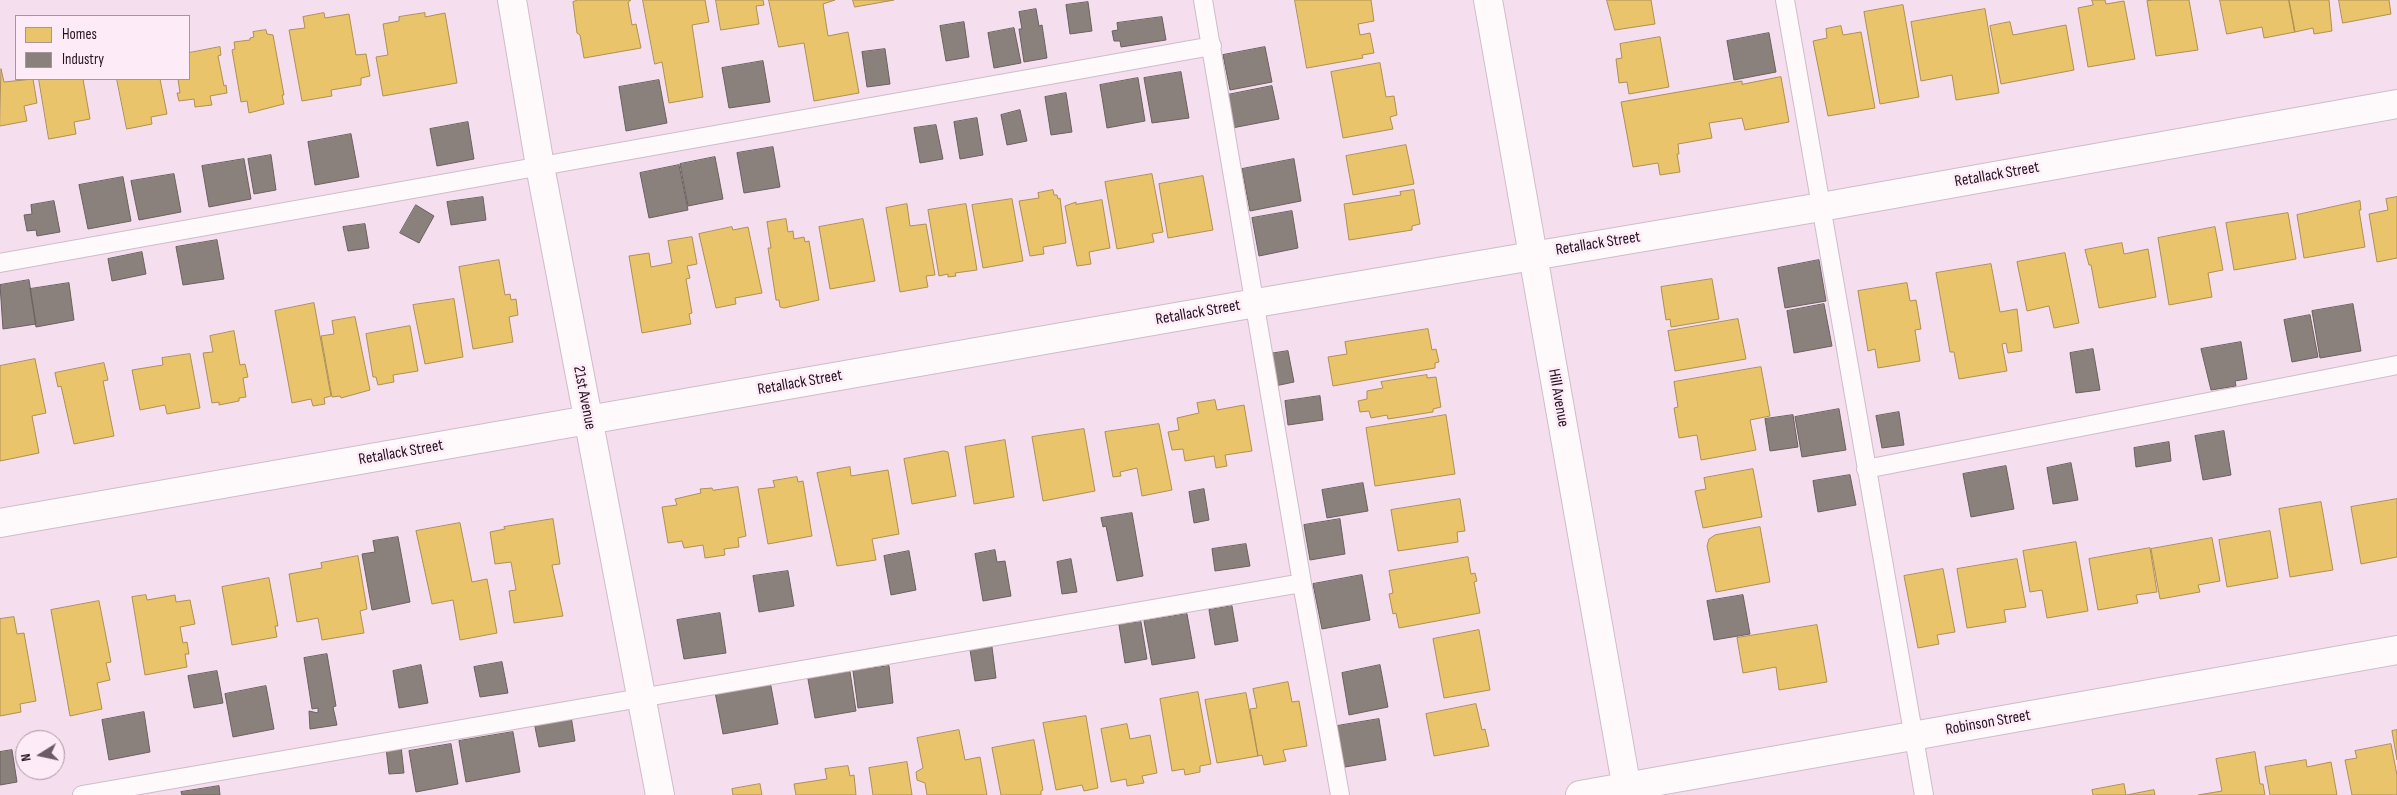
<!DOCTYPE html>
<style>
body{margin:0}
#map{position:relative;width:2397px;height:795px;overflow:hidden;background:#f5dfee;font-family:"Sofia Sans Condensed",sans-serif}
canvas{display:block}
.legend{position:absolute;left:15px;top:15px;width:175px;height:65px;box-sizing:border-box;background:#feebf8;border:1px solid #a695a1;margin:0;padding:6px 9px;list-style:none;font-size:15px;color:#23131f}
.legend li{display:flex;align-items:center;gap:10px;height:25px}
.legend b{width:25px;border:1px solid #a695a1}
.north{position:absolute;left:15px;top:730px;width:50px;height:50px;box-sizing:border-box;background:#feebf8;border:1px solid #a695a1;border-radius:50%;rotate:260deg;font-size:14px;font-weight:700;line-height:20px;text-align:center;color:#23131f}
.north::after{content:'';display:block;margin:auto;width:18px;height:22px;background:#6c5a67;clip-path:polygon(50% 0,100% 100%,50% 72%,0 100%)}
</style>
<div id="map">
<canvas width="2397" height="795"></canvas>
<ul class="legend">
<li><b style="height:14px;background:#e9c46a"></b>Homes</li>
<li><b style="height:14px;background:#8a817c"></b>Industry</li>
</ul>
<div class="north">N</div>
</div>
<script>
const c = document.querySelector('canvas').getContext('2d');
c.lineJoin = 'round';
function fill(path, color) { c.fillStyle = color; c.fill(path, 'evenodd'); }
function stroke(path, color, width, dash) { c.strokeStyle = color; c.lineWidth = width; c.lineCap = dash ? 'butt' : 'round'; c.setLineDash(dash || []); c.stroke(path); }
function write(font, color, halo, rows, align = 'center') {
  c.font = font + ' "Sofia Sans Condensed",sans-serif'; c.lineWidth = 5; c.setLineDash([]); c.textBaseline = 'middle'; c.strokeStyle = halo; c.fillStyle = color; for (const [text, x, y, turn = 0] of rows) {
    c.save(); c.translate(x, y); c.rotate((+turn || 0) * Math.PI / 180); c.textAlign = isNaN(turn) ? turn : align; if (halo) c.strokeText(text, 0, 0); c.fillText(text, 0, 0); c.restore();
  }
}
const homes = new Path2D(`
 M578,0H631L628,2L632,25L636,24L641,48L584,58L580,35L577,33L573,2Z
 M643,0H705L709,22L692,25L703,97L669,103L662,62L655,64Z
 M716,0H763L764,5L756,6L759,24L721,30Z
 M769,0H835L823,4L828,36L848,32L859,93L814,101L804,43L779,47Z
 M853,0H894L855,7Z
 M1295,0H1371L1374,21L1358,24L1360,35L1370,33L1374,53L1362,55L1363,58L1307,68Z
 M1607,0H1651L1655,24L1615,30Z
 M2092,0H2105L2106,4L2124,1L2135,59L2088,67L2078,8L2093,5Z
 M2154,0H2189L2198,50L2156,56L2147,1Z
 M2220,0H2289L2295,32L2264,38L2262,27L2227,34Z
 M2289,0H2329L2332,31L2314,34L2313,28L2295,32Z
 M2339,0H2389L2391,14L2343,23Z
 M1903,5L1919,97L1880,104L1864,12Z
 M1985,9L1999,93L1956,100L1952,75L1921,81L1911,22Z
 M324,13L325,18L349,14L356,55L366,54L370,76L361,78V85L331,90L332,96L302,101L289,30L305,28L303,17Z
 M425,13V17L445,13L457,83L383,96L376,57L388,55L383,24L399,21V17Z
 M2010,22L2013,35L2066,25L2074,70L2001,84L1990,26Z
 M1841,26L1843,35L1861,32L1875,108L1828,116L1813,41L1827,38L1826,29Z
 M266,30L267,34L273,35L284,95H282L284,104L249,113L247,101L241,102L232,50L235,49L234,42L250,40V38L254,37L253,32Z
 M1660,37L1669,87L1629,94L1627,82L1619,83L1616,59L1622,58L1620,44Z
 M220,47L221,55L218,56L224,86L226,85L227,93L210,96L212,105L195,107L194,99L179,101L177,93H180L178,79H189V53Z
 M1380,63L1386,97L1394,96L1397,115L1390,117L1393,129L1343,138L1331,72Z
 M1,69L4,82L33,79L37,103L24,106L27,121L0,126Z
 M1781,77L1789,122L1745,130L1742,118L1709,123L1712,138L1678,144L1679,154H1677L1680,172L1660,175L1658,163L1633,167L1621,102L1742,81V84Z
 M39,79H83L90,119L74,122L76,134L49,139Z
 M117,79H160L167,114L151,117L152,124L127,129Z
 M1406,145L1414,184L1353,195L1346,156Z
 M1152,174L1163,232L1152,234L1154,242L1117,249L1105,182Z
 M1203,176L1213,230L1168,238L1159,184Z
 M1053,190L1054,195H1057L1058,199L1060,198L1066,243L1043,247L1044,254L1030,256L1019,201L1039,198L1038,193Z
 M1414,190L1420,224L1412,226V230L1349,240L1344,204L1401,195L1400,192Z
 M2397,197V258L2377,262L2369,214L2388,210L2386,199Z
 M1012,199L1023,261L983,268L972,205Z
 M1102,200L1110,248L1089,252L1091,264L1077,266L1065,206L1076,202V204Z
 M2360,201L2361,210H2359L2365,247L2304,258L2297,215Z
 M907,204L910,226L926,224L935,275L926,276L928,287L900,292L886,208Z
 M966,204L977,270L955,273L956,276L948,277V274L939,276L928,210Z
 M2288,213L2296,259L2234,270L2226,223Z
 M786,219L788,232L793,231L794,239L804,237L805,242L809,241L819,300L784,308L780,307L779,300H776L768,248H771L767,222Z
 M863,219L875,281L830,289L819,227Z
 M732,227L733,230L748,227L762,293L735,298L736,304L716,308L699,234Z
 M2215,227L2223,270L2208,273L2212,297L2169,305L2158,238Z
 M692,237L697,264L687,266L690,278L686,279L692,313L689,314L691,324L642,333L629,256L649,253L651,267L672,263L668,241Z
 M2122,243L2124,254L2148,249L2156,297L2099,308L2091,265H2089L2085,250Z
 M2065,253L2079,323L2054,328L2049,306L2027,311L2017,262Z
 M499,260L505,295L510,294L511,300L516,299L518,315L509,317L513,342L473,349L459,267Z
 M1991,264L2000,312L2017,309L2022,351L2008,353L2006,343L2002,344L2007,371L1959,379L1954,352H1950L1936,273Z
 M1712,279L1719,319L1671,327L1670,319L1666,320L1661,287Z
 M1907,283L1910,301L1916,300L1921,329L1915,330L1920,361L1878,368L1875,349L1868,351L1858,291Z
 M454,299L463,357L425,364L413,305Z
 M314,303L331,396L324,398L325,404L313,406L311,399L292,403L275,311Z
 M355,317L370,390L341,398L340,396L332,397L321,336L334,334L332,321Z
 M1738,319L1746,359L1675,371L1668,331Z
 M410,326L418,371L393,375L394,382L378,385L376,377H373L366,334Z
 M1428,329L1432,350L1436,349L1439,362L1435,363V368L1333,386L1328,357L1347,354L1345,342Z
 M234,331L240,365L245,364L248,377L243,378L246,397L239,398V401L219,405V402L212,403L203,353L213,352L210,336Z
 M190,354L200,408L167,414L165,405L140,410L132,370L163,365L162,358Z
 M35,359L46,413L32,416L39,453L0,461V366Z
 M104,363L108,380L103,381L114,436L74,444L61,386L58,387L55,373Z
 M1761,367L1770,416L1750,420L1756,450L1701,460L1697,435L1679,438L1674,408L1678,407L1674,382Z
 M1427,375V378L1436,377L1441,407L1433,409V412L1388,419L1387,415L1371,418L1369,411L1360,412L1358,401L1367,399V391L1383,388L1381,382Z
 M1215,400L1217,410L1244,405L1252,451L1225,455L1227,466L1216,468L1214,456L1185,461L1183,449L1172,450L1168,432L1179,430L1177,418L1199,413L1197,403Z
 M1446,415L1455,474L1375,486L1366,428Z
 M1159,424L1172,490L1142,496L1137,468L1120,472L1121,476L1113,477L1105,432Z
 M1084,429L1095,491L1043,501L1032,437Z
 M1005,440L1014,497L974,504L965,447Z
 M944,451L948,452L956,496L912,504L904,459Z
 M850,467L851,476L888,470L899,534L872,539L876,560L837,566L817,473Z
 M1753,469L1762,517L1703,528L1695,491L1706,489L1704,478Z
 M797,477L798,482L803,481L812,536L768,544L758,489L775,487L773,481Z
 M738,487L746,536L738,538L739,547L724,549L725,555L705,558L703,545L684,548L682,541L668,543L662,507L677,505L675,499L701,493L700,489L712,488L713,490Z
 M1460,499L1465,531L1457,532L1458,542L1398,551L1391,510Z
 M2397,499V557L2361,564L2351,507Z
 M2321,502L2333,570L2290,577L2279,509Z
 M553,519L560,564L552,565L563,616L514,623L509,591L516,590L511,562L495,564L490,532L505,529L504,527Z
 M460,523L472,582L487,579L497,633L460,640L453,600L432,604L416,531Z
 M1760,527L1770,582L1716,592L1707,546L1709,539L1715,535Z
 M2270,531L2278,578L2227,587L2219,540Z
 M2212,538L2220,581L2198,585L2200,592L2160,599L2151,549Z
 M2076,542L2088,611L2047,618L2042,590L2030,592L2023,551Z
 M2150,548L2157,592L2136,595L2138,603L2098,610L2089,559Z
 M358,556L367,609L360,611L364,633L322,640L318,618L297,622L289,574L322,568L321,563Z
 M1468,557L1471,574L1475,573L1477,581L1474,582L1480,613L1399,628L1396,613L1393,614L1389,594L1393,593L1389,571Z
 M2017,559L2026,607L2004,610L2006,622L1967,628L1957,569Z
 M1943,569L1955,632L1937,635L1939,644L1918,648L1904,576Z
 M269,578L278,626H275L277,637L232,645L222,587Z
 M146,595L147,600L175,595L176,602L190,600L195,624L180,627L183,643L187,642L189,654H185L187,667L145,675L132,597Z
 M99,601L111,662L106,663L110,680L97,683L102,709L70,716L51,610Z
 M14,617L17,634L24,633L36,701L20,704L21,712L0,716V619Z
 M1817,625L1827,682L1779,690L1776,667L1743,673L1737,638Z
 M1479,630L1490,690L1444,698L1433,639Z
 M1288,682L1292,702L1299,701L1307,746L1283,750L1286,761L1264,765L1262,755L1258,756L1250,709L1257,708L1253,689Z
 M1198,692L1211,764L1200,766V772L1185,775L1184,769L1172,771L1160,699Z
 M1246,693L1258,756L1217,763L1205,700Z
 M1476,704L1482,730L1485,729L1489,746L1434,756L1426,714Z
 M1086,716L1098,788L1084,791L1082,785L1056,790L1043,723Z
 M1127,724L1130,739L1150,735L1157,773L1142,776L1144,783L1127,786L1126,779L1111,782L1101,729Z
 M959,730L965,760L980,757L987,795H927L925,783L917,780L916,772L923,768L917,738Z
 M2397,730V760L2392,731Z
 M1034,740L1043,790L1041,791V795H1001L992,748Z
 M2391,744L2397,775V795H2352L2345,760L2357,758L2355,751Z
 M2255,752L2260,784H2263L2265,795H2198L2222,791L2216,759Z
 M2306,760L2307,767L2331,762L2337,795H2270L2265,767Z
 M907,762L912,795H873L869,768Z
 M848,766L850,776L854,775L856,795H796L794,784L827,779L825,769Z
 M760,784L762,795H733L732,789Z
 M2124,784L2126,795H2093L2092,790Z
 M2154,790L2155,795H2127Z`);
const industry = new Path2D(`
 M1088,2L1092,31L1070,34L1066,5Z
 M1036,9L1039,26L1042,25L1047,58L1024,62L1019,29H1022L1019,12Z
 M1162,17L1166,40L1121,47L1120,41H1114L1112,31L1118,30L1117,23Z
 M964,22L969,57L946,61L940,26Z
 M1014,28L1021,63L994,68L988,33Z
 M1769,33L1776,72L1734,80L1727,41Z
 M1265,47L1272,82L1230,90L1223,55Z
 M885,49L890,84L867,87L862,52Z
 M763,61L770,102L729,108L722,68Z
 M1181,72L1189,118L1152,123L1144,78Z
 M1138,78L1145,121L1107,128L1100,85Z
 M659,80L667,123L626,131L619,87Z
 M1272,86L1279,119L1232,128L1227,95Z
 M1066,93L1072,132L1051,135L1045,97Z
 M1020,110L1027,141L1007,145L1001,115Z
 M977,118L983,155L960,159L954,122Z
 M468,122L474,159L437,166L430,129Z
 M936,125L943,159L920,163L914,128Z
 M351,134L359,177L315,185L308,142Z
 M773,147L780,187L744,193L737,153Z
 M271,155L276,190L254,194L248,159Z
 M715,157L723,199L688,206L680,164Z
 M244,159L251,199L209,207L202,166Z
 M1294,159L1301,201L1250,211L1242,169Z
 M679,165L688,210L649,218L640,173Z
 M174,174L181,212L139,220L131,181Z
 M123,177L131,221L88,229L79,185Z
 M483,197L486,220L451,225L447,202Z
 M54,201L60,232L37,236L36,230L27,231L24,215L32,214L31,205Z
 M416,205L434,216L419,243L400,233Z
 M1292,211L1298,248L1259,256L1252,218Z
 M365,224L369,248L348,251L343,227Z
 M217,240L224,279L183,285L176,247Z
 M142,252L146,274L112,281L108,259Z
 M1819,260L1826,301L1785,308L1778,268Z
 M29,280L36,324L3,329L0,285Z
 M69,283L74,320L36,327L30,289Z
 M1824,304L1832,346L1794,353L1787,311Z
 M2353,304L2361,351L2320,358L2312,311Z
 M2310,315L2318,357L2292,362L2284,320Z
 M2241,342L2247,379L2235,381L2236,386L2211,390L2201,349Z
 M2093,349L2100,390L2076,393L2070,353Z
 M1288,351L1294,382L1275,386L1269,354Z
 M1320,396L1323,420L1288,425L1285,401Z
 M1839,409L1846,450L1802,457L1795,417Z
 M1899,412L1904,445L1882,448L1876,416Z
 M1793,415L1798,447L1770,451L1765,419Z
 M2224,431L2231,475L2203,480L2195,436Z
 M2169,442L2171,461L2136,467L2134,448Z
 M2071,463L2078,500L2053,504L2047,468Z
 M2006,466L2014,509L1971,517L1963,474Z
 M1850,475L1856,505L1818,512L1813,481Z
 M1363,483L1368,511L1327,518L1322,490Z
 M1204,489L1209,520L1194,523L1189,492Z
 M1132,513L1143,576L1117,581L1106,526L1103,527L1101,518Z
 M1340,519L1345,554L1310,560L1304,525Z
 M398,537L410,602L372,610L362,554L375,552L373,541Z
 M1246,544L1250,566L1215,571L1212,549Z
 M995,550L997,562L1005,561L1011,596L983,601L975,554Z
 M909,551L916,590L891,595L884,556Z
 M1071,559L1077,592L1062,594L1057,562Z
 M788,571L794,606L759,612L753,576Z
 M1362,575L1370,620L1322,629L1313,584Z
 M1743,595L1750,634L1714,640L1707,601Z
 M1232,606L1238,641L1215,645L1209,610Z
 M720,613L726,653L684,659L677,620Z
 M1187,614L1195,658L1152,665L1144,621Z
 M1141,622L1147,659L1125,663L1119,625Z
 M992,647L996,678L975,681L970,650Z
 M327,654L336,706L333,707L337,725L310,729L309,711L318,713V708L312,709L304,658Z
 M502,662L508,693L480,697L474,667Z
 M421,665L428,703L399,708L393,671Z
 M1380,665L1388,707L1349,715L1342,673Z
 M889,666L893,703L858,708L853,671Z
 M217,671L223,703L194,708L188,676Z
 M850,672L856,711L815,718L808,679Z
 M770,681L778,724L723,734L715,692Z
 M266,686L274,729L233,737L225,694Z
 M144,712L150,752L109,760L102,720Z
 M571,716L575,741L539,747L534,722Z
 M1379,719L1386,760L1345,767L1337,726Z
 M513,732L520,772L466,782L459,741Z
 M451,744L458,784L416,792L409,751Z
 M401,746L404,773L389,774L386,748Z
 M12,750L17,782L0,785V752Z
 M219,786L220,795H182L181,792Z`);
const service = new Path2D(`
 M1203,0L1302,583L1340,795
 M1785,0L1924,795
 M0,263L1212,46
 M1866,469L2397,365
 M82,795L1302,583`);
const minor = new Path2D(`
 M512,0L540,166L660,795
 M0,523L1256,303L1821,207L2397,104
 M1580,795L2397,650`);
const tertiary = new Path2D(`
 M1488,0L1628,795`);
const streetNames = [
 ["Retallack Street",1997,175,-10],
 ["Retallack Street",1598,244,-9],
 ["Retallack Street",1198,313,-10],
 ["Retallack Street",800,383,-10],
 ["21st Avenue",584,398,79],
 ["Hill Avenue",1558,398,80],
 ["Retallack Street",401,453,-10],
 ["Robinson Street",1988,723,-10]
];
fill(homes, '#e9c46a');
stroke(homes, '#ae8f54', 1);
fill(industry, '#8a817c');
stroke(industry, '#6b6060', 1);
stroke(service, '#cfbcc9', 20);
stroke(minor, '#cfbcc9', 30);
stroke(tertiary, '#cfbcc9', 30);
stroke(service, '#fefafc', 18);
stroke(minor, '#fefafc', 28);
stroke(tertiary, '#fefafc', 28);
write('16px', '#23131f', '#feebf8', streetNames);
</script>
